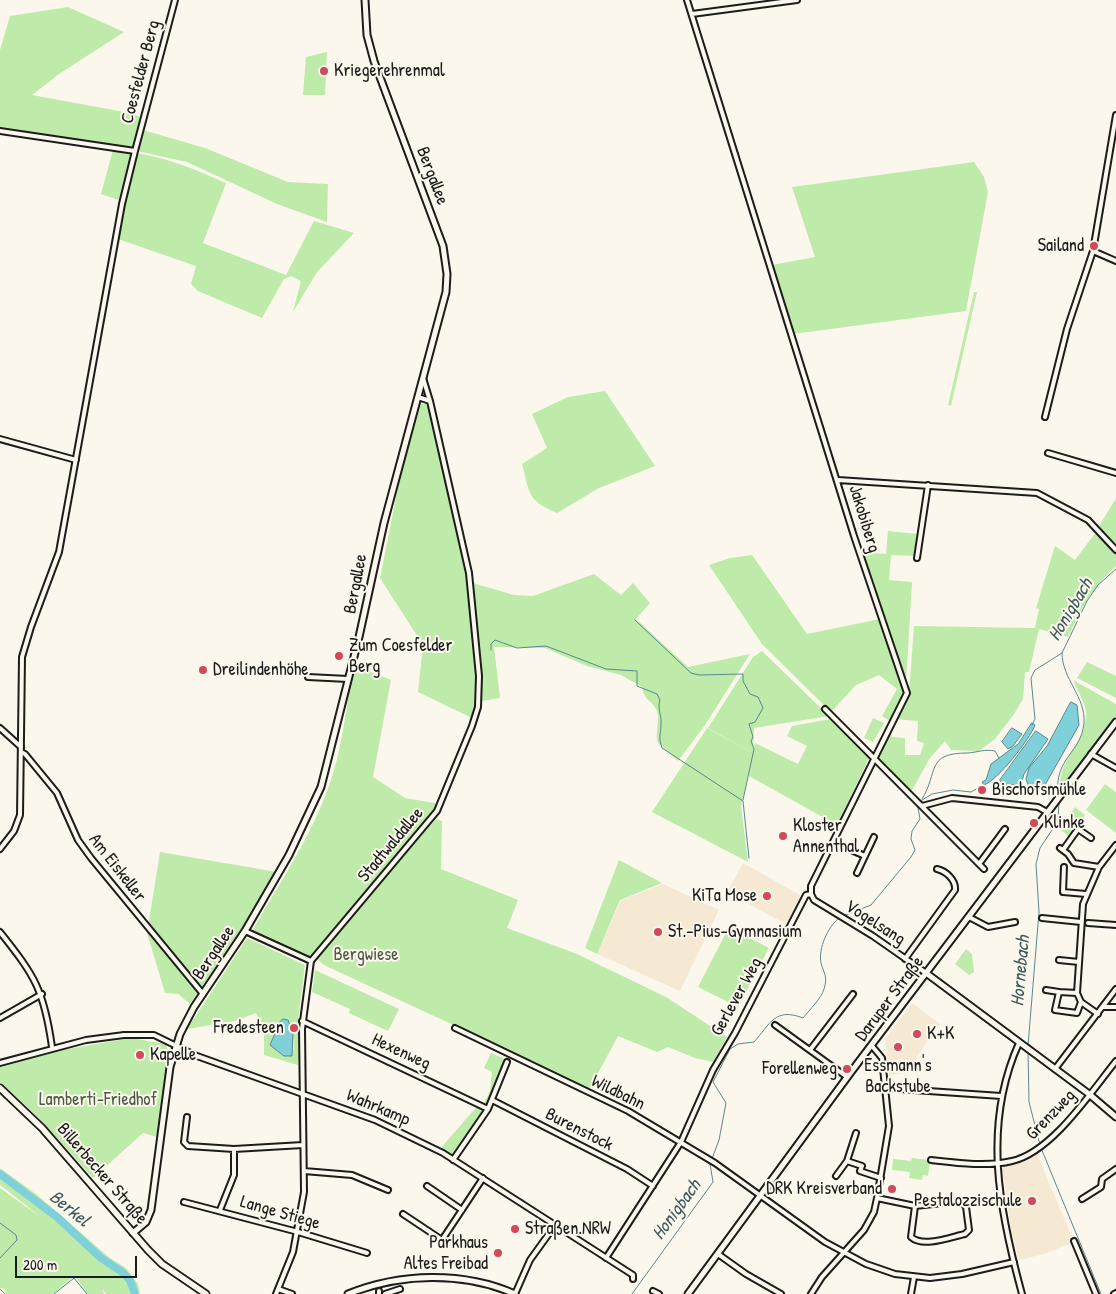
<!DOCTYPE html>
<meta charset="utf-8">
<style>
body{margin:0}
#map{position:relative;width:1116px;height:1294px;overflow:hidden;background:#fbf7ec;font-family:"Patrick Hand",sans-serif}
canvas{display:block}
.scale{position:absolute;left:15px;top:1256px;width:122px;height:22px;box-sizing:border-box;border:2px solid #1c1c1c;border-top:0;padding-left:6px;font-size:15px;line-height:18px;white-space:nowrap;color:#1c1c1c;-webkit-text-stroke:4px #fbf7ec;paint-order:stroke}
</style>
<div id="map">
<canvas width="1116" height="1294"></canvas>
<div class="scale">200 m</div>
</div>
<script>
const c = document.querySelector('canvas').getContext('2d');
c.lineJoin = 'round';
function fill(path, color) { c.fillStyle = color; c.fill(path, 'evenodd'); }
function stroke(path, color, width, dash) { c.strokeStyle = color; c.lineWidth = width; c.lineCap = dash ? 'butt' : 'round'; c.setLineDash(dash || []); c.stroke(path); }
function write(font, color, halo, rows, align = 'center') {
  c.font = font + ' "Patrick Hand",sans-serif'; c.lineWidth = 4; c.setLineDash([]); c.textBaseline = 'middle'; c.strokeStyle = halo; c.fillStyle = color; for (const [text, x, y, turn = 0] of rows) {
    c.save(); c.translate(x, y); c.rotate((+turn || 0) * Math.PI / 180); c.textAlign = isNaN(turn) ? turn : align; if (halo) c.strokeText(text, 0, 0); c.fillText(text, 0, 0); c.restore();
  }
}
const built = new Path2D(`
 M743,863L802,896L786,924L727,892Z
 M663,884L719,910L680,991L597,954L621,900Z
 M912,1003L940,1024L915,1059L914,1072L889,1075L885,1039Z
 M1037,1154L1074,1242L1044,1254L1019,1260L1012,1234L1002,1167Z`);
const green = new Path2D(`
 M68,7L124,32L59,74L32,95L130,113L143,118L134,151L0,130V50L10,16Z
 M327,52L325,95H303L306,57Z
 M143,130L205,148L288,182L328,184L327,222L277,204L187,162L137,151Z
 M113,150L132,153L121,201L101,194Z
 M136,153C169,158 196,170 226,183L203,243L286,275L314,221L354,233L317,272L293,312L301,281L291,276L284,279L262,318L198,291L191,284L196,266L118,239Z
 M974,162L984,177L988,192L966,311L793,334L772,265L815,257L792,187Z
 M974,292H977L951,406L948,405Z
 M605,391L655,466L599,488L557,513C526,500 530,493 522,464L547,448L532,414L568,397Z
 M419,404H429L469,583L478,675L477,702L472,718L418,692L423,645L380,578L401,473Z
 M1116,498V547L1098,528Z
 M888,531L918,534L915,556L891,555L889,580L912,582L906,682L862,552L886,554Z
 M1096,532L1116,553V566C1091,589 1082,608 1068,637L1039,629L1029,672H1025L1023,699L1014,714L995,739L979,751L951,750L945,741L930,758L911,792L876,758L890,731L892,737L905,738V755H920L924,743L917,741L918,721L896,719L909,693L914,626L1035,628L1039,609L1036,608L1055,546L1075,560Z
 M752,555L807,634L880,619L906,693L890,721L882,716L897,689L879,675L856,685L831,712L762,644L709,565L730,558Z
 M594,574L621,595L633,583L650,603L636,619L688,667L750,654L705,725L678,761L658,743C654,732 662,718 655,707C648,697 646,703 642,687L621,675L587,666L545,648L494,647L500,698L482,701L473,583L514,595L533,596Z
 M762,651L829,716L754,728L753,749L755,743L798,764L807,746L787,736L792,726L831,719L870,756L837,825L749,776L750,768L741,806L748,862L652,812L707,728L753,753L708,728L753,657Z
 M1087,662L1116,676V698L1077,678Z
 M354,665L391,680L373,777L405,798L440,804L427,823L309,959L252,931C283,877 320,824 336,763C344,731 348,697 354,665Z
 M1073,680L1116,704V716L1060,791C1057,757 1087,745 1086,712C1085,702 1077,690 1073,680Z
 M873,718L884,723L873,742L864,738Z
 M1105,784L1116,792V833L1086,810Z
 M1075,807L1085,815L1070,838L1060,829Z
 M436,819L442,821L441,869L518,900L507,928L577,954L666,997L727,1037L713,1062L695,1058L668,1047L657,1052L618,1036L589,1090L516,1054L326,966L315,958Z
 M160,852L277,872L236,938L190,1004L178,994L165,993L147,933Z
 M619,860L662,883L620,900L597,954L585,948Z
 M729,927L769,948L738,1007L698,987Z
 M247,938L305,965L298,1021L301,1024L300,1062L298,1060V1065L264,1055V1029L256,1013L235,1021L187,1029ZM279,1026L293,1033L294,1049L284,1056L270,1045Z
 M966,949L972,954L974,972L969,975L955,964Z
 M315,970L399,1009L388,1031L349,1013L350,1009L312,992Z
 M131,1038L166,1044L168,1051L157,1137L143,1133L93,1178L39,1118L0,1082V1066L39,1054Z
 M491,1053L507,1060L492,1099L452,1158L440,1149L480,1103L483,1105L490,1091L492,1072L484,1068Z
 M912,1158L930,1160L928,1176L923,1175L922,1180L909,1178L910,1172L892,1170L893,1159L911,1161Z
 M0,1168L36,1194L110,1258L126,1268L138,1284L140,1294C135,1289 132,1279 126,1272C119,1266 110,1263 104,1256C72,1225 37,1200 2,1173Z
 M0,1179L31,1200L88,1248L100,1261L120,1274L129,1283L132,1294H106L102,1289L104,1294H87L77,1279L73,1277L53,1294H6L5,1289L0,1288V1188L42,1218L0,1185Z`);
const water = new Path2D(`
 M1071,702L1077,705L1079,725L1045,785L1029,787L1026,779L1029,768L1047,746Z
 M1032,723L1035,725C1030,739 998,780 984,785L982,782L986,780L991,764L1018,744Z
 M1012,728L1022,734L1013,746L1008,749L1002,742Z
 M1036,731L1048,739L1024,774L1021,785L1001,784L1000,780Z
 M283,1019L288,1020L293,1033L292,1056H284L270,1045L280,1022Z`);
const stream = new Path2D(`
 M635,620L691,673L699,675L743,674V681L750,694L758,697L763,708L755,722L749,724L753,737L751,741L754,749L743,800
 M491,650V644L495,640L517,648L546,646L606,669L637,671V686L657,694L660,700C657,709 662,715 661,724C661,735 658,736 662,748L743,801L749,858
 M1032,725L1035,719L1031,678L1035,670L1062,653L1087,601L1098,585L1116,569
 M1058,795C1054,757 1081,754 1084,723C1086,697 1062,679 1062,653
 M922,799C939,772 925,753 968,753C978,752 985,749 995,751L999,758
 M843,916L871,905L911,857L915,850L911,839L912,831L920,819L918,808L922,800L932,794L953,790L971,792L985,784
 M1028,1046L1039,912L1036,864L1040,848L1058,821L1059,802
 M1028,1050L1029,1102L1040,1145
 M1041,1148L1101,1294
 M0,1223L16,1235L17,1240L0,1258
 M0,1289L5,1294
 M54,1294L74,1278L87,1294
 M632,1294L713,1182L710,1164L719,1140L726,1103L713,1082L730,1049L738,1044L754,1042C770,1024 775,1007 803,1018C810,1009 821,999 824,989C828,976 824,974 821,963C818,948 828,927 839,918`);
const river = new Path2D(`
 M0,1174L57,1217L101,1258L122,1272L130,1280L135,1294`);
const minor = new Path2D(`
 M692,14L797,0
 M0,131L135,151L122,204L59,552L31,627L22,657L20,815L14,831L0,849
 M135,151L175,0
 M1093,251L1116,261
 M423,378L430,401
 M1045,417L1067,329L1093,251L1116,115
 M0,439L76,460
 M1048,453L1116,473
 M838,480L1037,493L1088,520L1116,550
 M917,558L928,485
 M308,677L348,679
 M825,709L984,869
 M0,728L21,747
 M21,752L25,754L57,793L78,840L91,858L203,994
 M1091,754L1116,768
 M922,806L952,798L1038,807L1047,812
 M833,842L865,856
 M1060,848L1068,854L1074,863L1099,867
 M1063,850L1078,829L1091,838
 M979,864L1005,829
 M1064,867L1063,892L1086,894
 M857,873L874,837
 M811,894L814,900L873,936L926,973
 M969,917L988,927L1015,922
 M1042,918L1081,922
 M1088,923L1116,925
 M245,931L311,961
 M0,932C35,976 44,990 52,1047
 M905,959L955,890C956,880 946,871 937,869
 M1059,960L1079,962
 M1046,990L1059,992
 M1077,993L1059,992L1055,1010L1077,1013L1081,1002
 M1104,1007H1116
 M1098,1014L1081,1002L1077,993L1083,904L1099,867L1116,845
 M0,1018L42,994
 M302,1021L488,1109
 M775,1025L847,1077
 M455,1028L628,1111L715,1163L825,1242L866,1264L895,1274L930,1278L962,1274L1014,1262
 M1019,1043C982,1125 999,1210 1022,1294
 M810,1050L853,994
 M0,1063L86,1040L124,1035H154L197,1056L375,1120L443,1153L633,1275V1279
 M1055,1069L1116,989
 M885,1088L1001,1096
 M492,1100L627,1169L653,1186
 M187,1117L184,1142L188,1146L234,1149L303,1145
 M453,1160L488,1109L507,1062
 M931,1160C957,1163 987,1167 1012,1161C1052,1152 1091,1092 1116,1061
 M847,1161L862,1166L860,1171L881,1178
 M304,1171L352,1175L388,1190
 M836,1176L847,1161L856,1133
 M427,1186L462,1210
 M877,1198L915,1206L911,1237C923,1248 951,1237 965,1234L969,1230L966,1207L961,1201L915,1206
 M1082,1199L1101,1187L1102,1179L1116,1169
 M184,1202L298,1232L367,1253
 M220,1210L234,1175V1149
 M403,1214L442,1240L483,1178
 M1074,1241L1096,1294
 M718,1254L746,1274L781,1294
 M606,1258L681,1142L713,1070L735,1033L806,895L811,894V886L907,693L854,536L687,0
 M278,1289L292,1294
 M379,1291V1294
 M653,1291L659,1294
 M276,1294L293,1252L304,1192L302,1029L311,961L437,811L472,726L478,707L479,676L469,573L430,401L418,397
 M385,1294L400,1289
 M515,1294L530,1260L556,1224
 M811,1294L822,1277L864,1230L874,1212L877,1198L889,1126L882,1058L872,1046
 M911,1294L914,1277
 M1114,1294L1116,1293`);
const tertiary = new Path2D(`
 M926,973L1089,1094L1116,1117
 M133,1233L146,1222L151,1210L170,1067L180,1034L194,1007L245,931L289,855L321,787L359,637L384,523L446,292L447,274L443,246L374,61L367,35L365,0
 M348,1294C400,1273 463,1271 515,1294
 M688,1294L851,1072L1116,722`);
const secondary = new Path2D(`
 M0,1088L42,1128L148,1250L162,1264L206,1294`);
const markers = [
 [324,71,5,"#d1495b"],
 [1094,246,5,"#d1495b"],
 [339,656,5,"#d1495b"],
 [203,670,5,"#d1495b"],
 [982,790,5,"#d1495b"],
 [1034,823,5,"#d1495b"],
 [783,836,5,"#d1495b"],
 [767,896,5,"#d1495b"],
 [658,932,5,"#d1495b"],
 [294,1028,5,"#d1495b"],
 [917,1034,5,"#d1495b"],
 [898,1047,5,"#d1495b"],
 [140,1055,5,"#d1495b"],
 [847,1069,5,"#d1495b"],
 [892,1189,5,"#d1495b"],
 [1032,1201,5,"#d1495b"],
 [515,1229,5,"#d1495b"],
 [498,1253,5,"#d1495b"]
];
const poiNames = [
 ["Kriegerehrenmal",334,71],
 ["Sailand",1084,246,"right"],
 ["Zum Coesfelder",349,646],
 ["Berg",349,667],
 ["Dreilindenhöhe",213,670],
 ["Bischofsmühle",992,790],
 ["Klinke",1044,823],
 ["Kloster",793,826],
 ["Annenthal",793,847],
 ["KiTa Mose",757,896,"right"],
 ["St.-Pius-Gymnasium",668,932],
 ["Fredesteen",284,1028,"right"],
 ["K+K",927,1034],
 ["Kapelle",150,1055],
 ["Essmann's",898,1066,"center"],
 ["Backstube",898,1087,"center"],
 ["Forellenweg",837,1069,"right"],
 ["DRK Kreisverband",882,1189,"right"],
 ["Pestalozzischule",1022,1201,"right"],
 ["Straßen.NRW",525,1229],
 ["Parkhaus",488,1243,"right"],
 ["Altes Freibad",488,1264,"right"]
];
const streetNames = [
 ["Coesfelder Berg",141,72,-75],
 ["Bergallee",432,176,69],
 ["Jakobiberg",864,519,73],
 ["Bergallee",356,584,-79],
 ["Stadtwaldallee",391,845,-50],
 ["Am Eiskeller",117,868,52],
 ["Vogelsang",875,923,33],
 ["Bergallee",214,953,-56],
 ["Gerlever Weg",737,997,-61],
 ["Daruper Straße",890,999,-53],
 ["Hexenweg",401,1052,25],
 ["Wildbahn",618,1093,26],
 ["Wahrkamp",378,1108,23],
 ["Grenzweg",1051,1115,-46],
 ["Burenstock",579,1130,27],
 ["Billerbecker Straße",102,1174,49],
 ["Lange Stiege",280,1213,16]
];
const parkNames = [
 ["Bergwiese",366,955],
 ["Lamberti-Friedhof",98,1100]
];
const waterNames = [
 ["Honigbach",1071,610,-59],
 ["Hornebach",1021,971,-85],
 ["Berkel",69,1209,39],
 ["Honigbach",677,1210,-54]
];
fill(built, '#f5e9d3');
fill(green, '#beeba9');
fill(water, '#80d0da');
stroke(water, '#58888e', 1);
stroke(stream, '#58888e', 1);
stroke(river, '#80d0da', 8);
stroke(minor, '#1c1c1c', 8);
stroke(tertiary, '#1c1c1c', 9);
stroke(secondary, '#1c1c1c', 9);
stroke(minor, '#fbf7ec', 4);
stroke(tertiary, '#fbf7ec', 5);
stroke(secondary, '#fbf7ec', 5.5);
for (const [x, y, r, color] of markers) { const dot = new Path2D(); dot.arc(x, y, r, 0, 2 * Math.PI); c.fillStyle = color; c.fill(dot); stroke(dot, '#fbf7ec', 2); }
write('18px', '#1c1c1c', '#fbf7ec', poiNames, 'left');
write('18px', '#1c1c1c', '#fbf7ec', streetNames);
write('18px', '#4d5a46', '#fbf7ec', parkNames);
write('italic 19px', '#3f5b5e', '#fbf7ec', waterNames);
</script>
